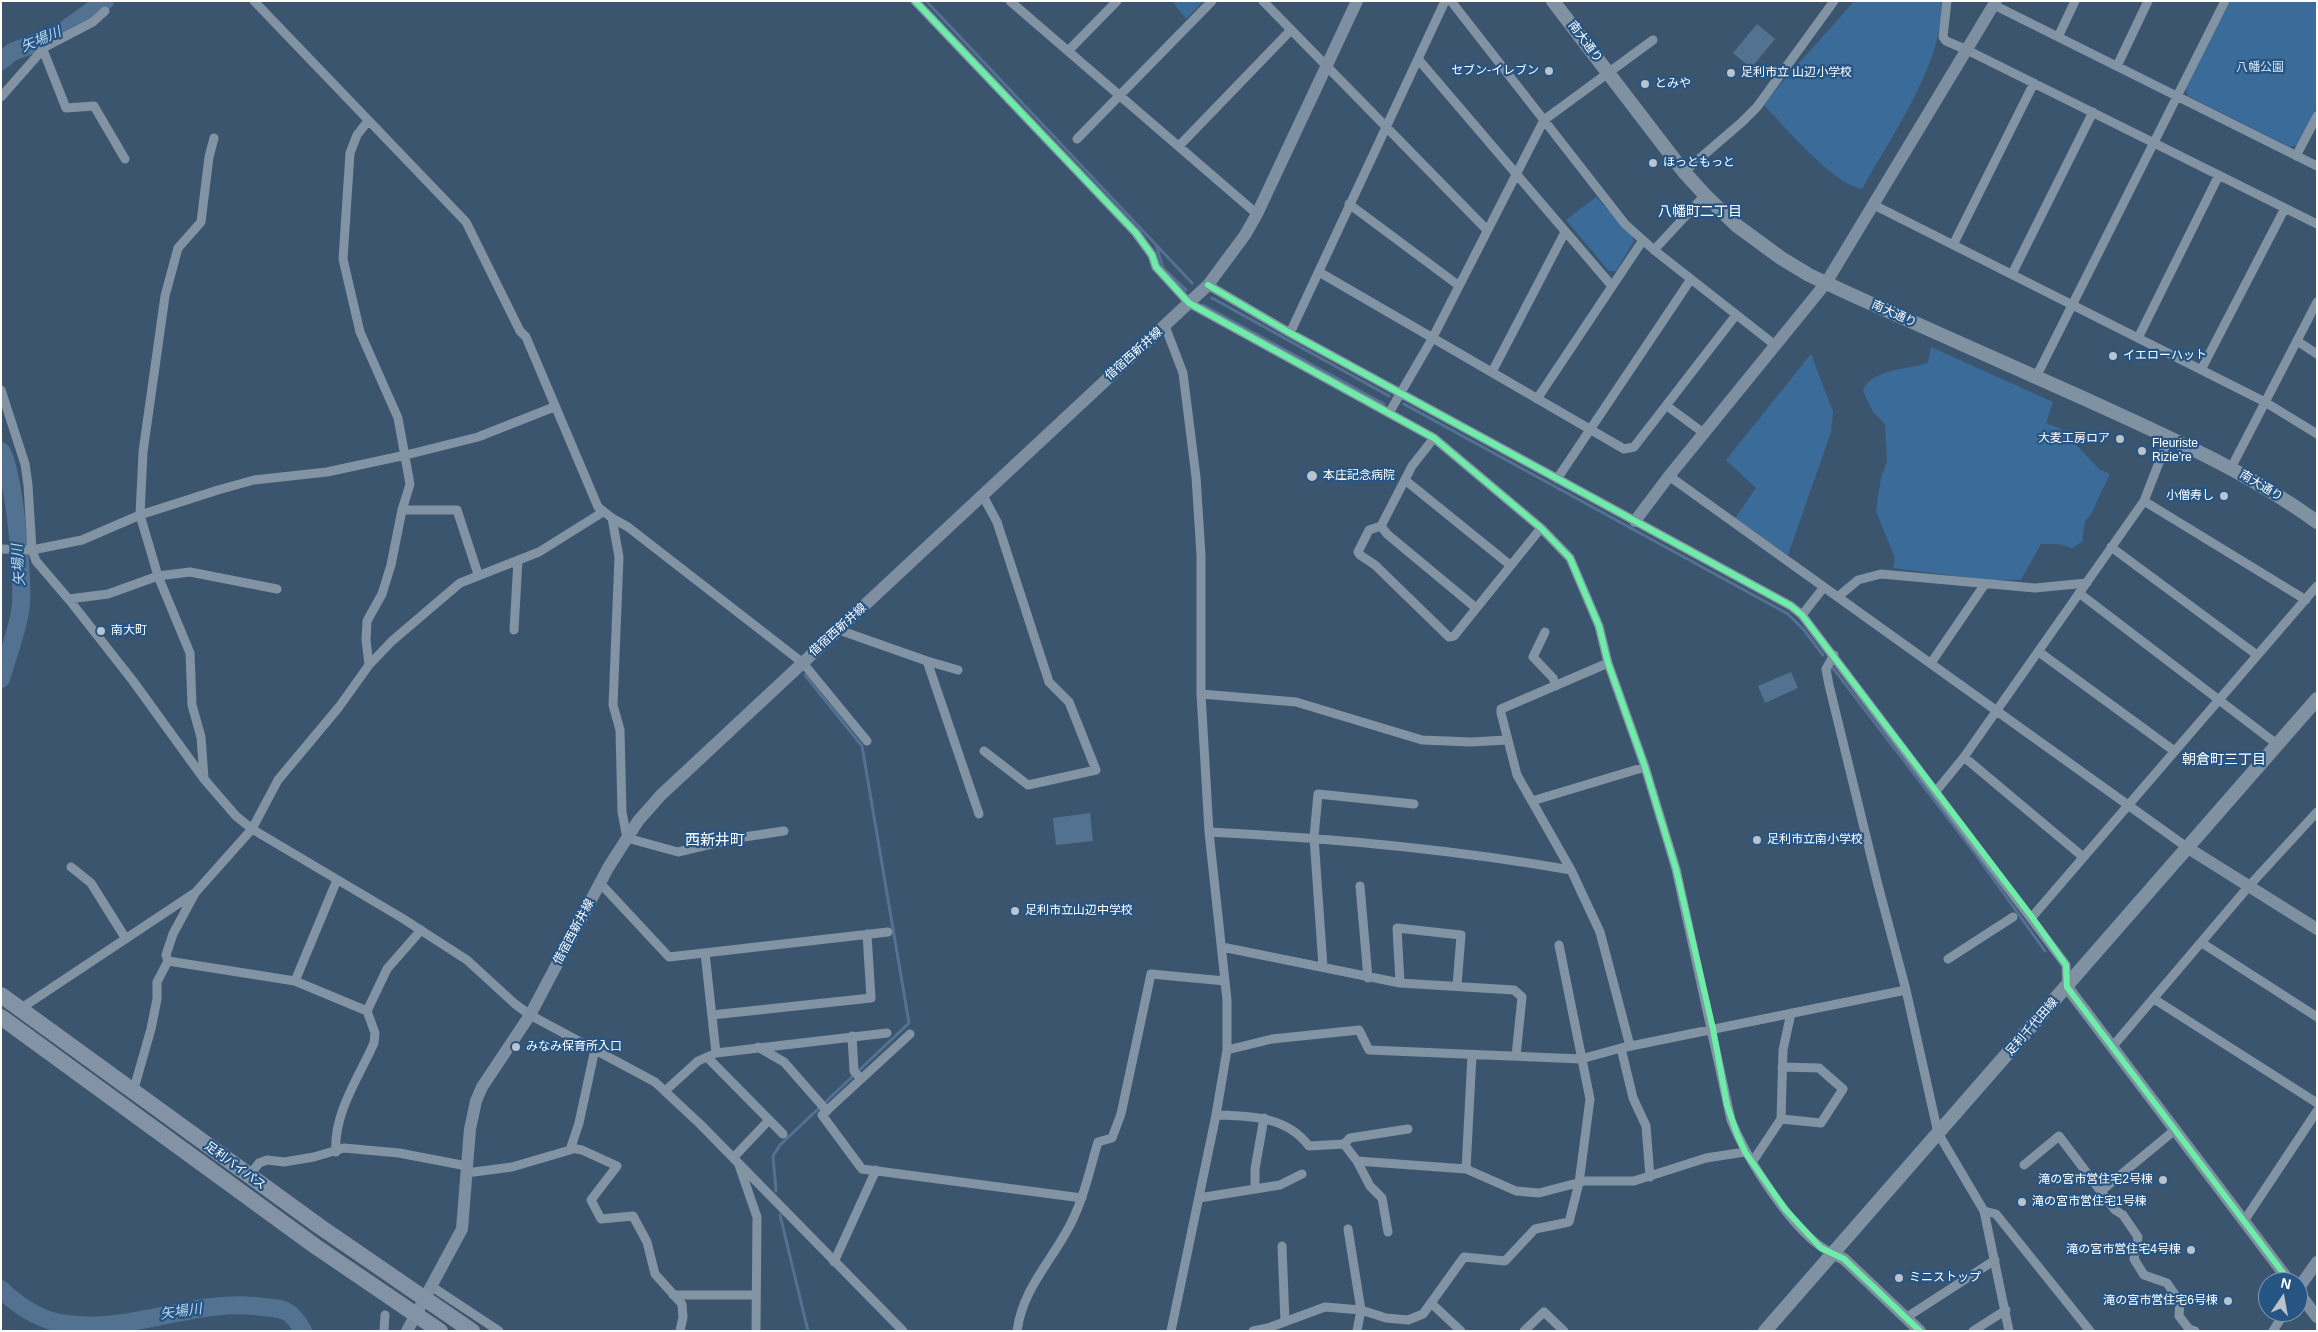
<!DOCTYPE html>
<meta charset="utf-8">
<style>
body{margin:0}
#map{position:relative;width:2318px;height:1332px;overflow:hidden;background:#3c556e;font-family:Helvetica,sans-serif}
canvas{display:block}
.frame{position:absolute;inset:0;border:2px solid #fff;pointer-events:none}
.north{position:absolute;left:2258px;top:1272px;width:50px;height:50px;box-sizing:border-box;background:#275583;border:1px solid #7d99b5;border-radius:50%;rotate:12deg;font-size:14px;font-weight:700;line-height:20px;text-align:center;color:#fff}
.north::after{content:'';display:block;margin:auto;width:18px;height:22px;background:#bbc4cc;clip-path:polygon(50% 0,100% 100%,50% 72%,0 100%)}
</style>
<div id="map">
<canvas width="2318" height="1332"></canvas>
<div class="frame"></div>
<div class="north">N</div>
</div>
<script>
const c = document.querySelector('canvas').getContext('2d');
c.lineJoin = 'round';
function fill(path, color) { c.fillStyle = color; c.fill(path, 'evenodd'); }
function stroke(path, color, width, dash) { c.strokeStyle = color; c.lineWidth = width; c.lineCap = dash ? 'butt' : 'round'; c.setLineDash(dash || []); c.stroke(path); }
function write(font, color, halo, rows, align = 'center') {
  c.font = font + ' Helvetica,"Noto Sans JP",sans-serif'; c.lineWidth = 4.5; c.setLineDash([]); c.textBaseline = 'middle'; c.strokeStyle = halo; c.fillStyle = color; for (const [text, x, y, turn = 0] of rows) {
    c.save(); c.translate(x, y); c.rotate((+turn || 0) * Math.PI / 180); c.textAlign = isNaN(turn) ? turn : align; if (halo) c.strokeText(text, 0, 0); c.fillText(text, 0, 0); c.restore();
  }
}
const green = new Path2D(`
 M1172,1H1204L1186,19Z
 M1854,1H1943C1940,69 1894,131 1862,189C1832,183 1786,128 1764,105C1792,68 1824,37 1854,1Z
 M2230,1H2317V108L2298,145L2290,147L2188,96L2186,89Z
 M1596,197L1632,236L1634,241L1616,271H1609L1566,220Z
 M1931,347L2053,402L2046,423L2061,429L2099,469L2110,474L2091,514L2085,521L2082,542L2072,548L2058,544H2041L2021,580H1988L1893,568L1895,558L1876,511L1881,478L1887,461L1885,424L1873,412L1863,391C1868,370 1910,369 1928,363Z
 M1811,354L1833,412L1831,432L1788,555L1735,518L1756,488L1726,460Z`);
const water = new Path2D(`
 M1757,24L1775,39L1751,68L1733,53Z
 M1791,672L1798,688L1765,703L1758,686Z
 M1090,813L1093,841L1056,845L1053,818Z`);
const stream = new Path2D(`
 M926,1L1192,283
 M1156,245L1163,268L1186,290
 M1212,298L1389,396
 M1203,305L1384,404
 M1404,404L1788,614L1804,630L1823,655
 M1833,668L1974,852L2045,951
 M776,1191L773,1156L780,1145L909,1023L862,746L805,675
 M780,1215L808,1331
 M60,1331L61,1323`);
const river = new Path2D(`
 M1,61L12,52L59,34L105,1
 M1,451C14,470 25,588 20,612C16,635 7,657 1,679
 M1,1289C18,1306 36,1318 60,1323C74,1325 91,1327 105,1325C159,1321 209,1299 264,1307C273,1308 282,1308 289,1313C296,1318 299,1324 303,1331`);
const street = new Path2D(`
 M254,1L466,222L520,331L526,337L598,507L612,518L628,527L803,663L867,741
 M915,1L1136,233L1152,255L1156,267L1189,303L1434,438L1541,528L1570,558L1599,626L1608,663L1645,767L1676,869L1731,1120C1746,1157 1795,1237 1832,1253
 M1010,1L1257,214
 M1263,1L1486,229
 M1451,1L1625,224L1654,250L1775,345
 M1947,1L1943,37L1946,41L1967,50L2317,224
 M1994,5L2317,166
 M2058,37L2075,1
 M43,50L66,108L94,106L125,159
 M1068,51L1117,1
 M1418,59L1612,286
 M2117,66L2148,1
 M1,97L45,47L93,22L105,11
 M368,121L357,135L350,153L343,259L360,332L398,418L410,484L402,510
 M1077,139L1212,1
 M1179,146L1290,31
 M2296,156L2317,116
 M1684,172L1742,122L1757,107L1834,1
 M1349,204L1458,285
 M1874,205L2265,402L2317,434
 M1953,245L2034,83
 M1654,250L1705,195
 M1319,272L1624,449L1634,447L1736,315
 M2012,274L2093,112
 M1208,285L1290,333L1791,606L1802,615L2066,965L2067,987
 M1165,326L1183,373L1196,477L1201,555V694L1209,832L1227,1000V1050L1216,1115L1171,1331
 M1290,333L1445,1
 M2138,338L2219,175
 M2297,341L2317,354
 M2201,370L2285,208
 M1492,372L1565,232
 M2036,377L2225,1
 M1,390L25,464L28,485L32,550L36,561L71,602L133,681L204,779L236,816L252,829L402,918L467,960L515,1004L530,1015L655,1082L700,1124L903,1331
 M1537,399L1643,240
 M1667,406L1705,434
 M1389,413L1432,339L1544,120L1653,40
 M1434,438L1412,466L1381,526L1369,530L1358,552L1360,555L1375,565L1449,637L1454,636L1541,528
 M2231,468L2317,302
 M1669,476L2188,848
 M1557,479L1691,279
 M1405,480L1510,565
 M983,496L997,522L1049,682L1069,702L1096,770L1028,785L984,751
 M2144,501L2306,600
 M612,518L619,557L613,705L620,730L622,812L627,838L678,852L737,838L784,831
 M1381,526L1387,534L1476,608
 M2111,547L2257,655
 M1,549L32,550L82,540L140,515L218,490L254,480L327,472L406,455L478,437L554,407
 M2079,593L2278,745
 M1839,596L1858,580L1881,574L2035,588L2087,583
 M69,599L108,594L158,576L190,572L277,589
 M1802,615L1824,587
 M514,630L518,560
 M839,630L927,661L979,814
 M1545,632L1533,657L1553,678L1556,686
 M2039,652L2173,750
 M1834,655L1826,669L1829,685L1878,885L1906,990L1938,1133L1984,1211L2009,1331
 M927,661L958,670
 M1608,663L1501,709V713L1517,775L1571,870L1600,932L1630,1046
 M1931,663L1985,584
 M369,665L366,640L367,621L382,594L391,565L402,510H457L478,574
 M1201,694L1296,702L1422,740L1471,742L1507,740
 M1964,757L2082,856
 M204,778L201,737L192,705L190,653L158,576L140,515L143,452L165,296L178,248L201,222L209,157L214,138
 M1937,790L1964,757L2144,501L2169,437
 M1532,801L1645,767
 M1209,832C1330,838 1451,849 1571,870
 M71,867L91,883L126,939
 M600,883L669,957L888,932
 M1360,886L1368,978
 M2032,917L2317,586
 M2202,943L2317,1017
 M1222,947L1400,983L1514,990L1522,997L1516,1056
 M705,953L716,1053
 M1948,959L2013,917
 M168,961L295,981L367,1011
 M1323,967L1314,837L1318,794L1414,804
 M295,981L337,880
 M1400,983L1397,928L1461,935L1457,986
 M2154,999L2317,1103
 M20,1009L193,894
 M712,1015L871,998L867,934
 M910,1034L822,1115L862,1169L1082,1198
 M852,1036L854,1071L861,1079
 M2113,1046L2249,886L2317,812
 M758,1047L784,1062L827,1111
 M1621,1048L1633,1098L1646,1126L1650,1177
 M1227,1050L1272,1039L1359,1030L1369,1050L1581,1059L1621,1048L1906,990
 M707,1057L783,1134
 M665,1091L698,1061L716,1053L887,1033
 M133,1092L151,1029L157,999V982L168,961L166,955L173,934L195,893L252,829L278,780L339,707L369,665L392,641L460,583L539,552L603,512
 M1216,1115C1251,1116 1286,1116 1309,1146L1344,1144L1357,1161L1466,1169L1516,1191L1539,1193L1585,1181H1634L1706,1158L1745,1152
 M1781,1119L1821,1123L1843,1089L1819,1068L1782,1067
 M1344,1144L1350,1138L1408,1129
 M571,1148L582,1150L617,1166L591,1200L601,1219L633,1216L647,1242L655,1274L682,1304L683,1317L680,1331
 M336,1152C333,1114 359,1077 374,1043L375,1033L367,1011L387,969L421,930
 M733,1158L769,1120
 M1357,1161L1370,1186L1382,1198L1388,1232
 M1753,1161L1781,1119L1783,1050L1791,1013
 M739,1165L757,1217L756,1331
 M2024,1165L2059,1136L2115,1210L2123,1215L2138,1237L2134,1259L2144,1275L2167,1283L2180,1302L2179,1316L2189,1329L2195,1331
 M1466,1169L1472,1055
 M466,1173L512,1167L570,1150L579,1123L595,1049
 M249,1176L259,1163L267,1160L284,1162L314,1157L344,1148L399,1153L467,1166
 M1255,1189V1169L1264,1118
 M2101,1191L2176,1129
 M1199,1198L1280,1185L1302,1174
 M1984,1211L1996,1214L2090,1331
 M2244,1221L2317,1111
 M1348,1229L1361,1310L1357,1331
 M1282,1246L1285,1322
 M834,1262L876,1170
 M431,1286L499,1331
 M673,1295H756
 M1431,1303L1461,1331
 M1907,1317L1995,1260
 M384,1331L385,1315
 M1017,1331C1023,1286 1055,1258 1073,1219C1085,1195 1090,1168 1098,1142L1112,1138L1121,1114L1151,974L1225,981
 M1253,1331L1268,1328L1325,1307L1361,1310L1386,1318L1408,1320L1423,1314L1464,1257L1505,1261L1535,1229L1569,1222L1579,1183L1590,1099L1559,945
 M1524,1331L1544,1312L1564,1331
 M1973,1331L2006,1310
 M2273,1331L2285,1312`);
const secondary = new Path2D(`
 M1635,521L1669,476L1826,283L1996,1
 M2188,848L2317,929
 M2067,987L2290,1282
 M1832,1253L1844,1259L1920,1331
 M2298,1289L2317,1262
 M2298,1292L2317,1317
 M407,1331L462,1229L470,1129L476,1101L482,1087L530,1015L608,868L638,821L661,795L1208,285L1245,235L1257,214L1357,1`);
const primary = new Path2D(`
 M1553,1L1684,172L1705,195L1736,225L1781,258L1809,275L1852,295C1929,330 2006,364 2083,398C2164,435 2245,470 2317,522
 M1765,1331L2317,699`);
const highway = new Path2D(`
 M1,995L319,1226L472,1331
 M1,1017L315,1246L440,1331`);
const cycleway = new Path2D(`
 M915,1L1136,233L1152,255L1156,267L1189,303L1434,438L1541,528L1570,558L1599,626L1608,663L1645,767L1676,869L1713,1029L1727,1105L1737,1134L1745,1152L1785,1209L1821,1248L1844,1259L1920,1331
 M1208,285L1290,333L1791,606L1802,615L2032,917L2066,965L2067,987L2290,1282`);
const markers = [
 [1549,71,5,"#bbc4cc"],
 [1731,73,5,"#bbc4cc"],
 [1645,84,5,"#bbc4cc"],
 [1653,163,5,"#bbc4cc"],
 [2113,356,5,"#bbc4cc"],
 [2120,439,5,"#bbc4cc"],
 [2142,451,5,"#bbc4cc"],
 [1312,476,6,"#bbc4cc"],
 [2224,496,5,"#bbc4cc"],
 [101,631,5,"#bbc4cc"],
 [1757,840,5,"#bbc4cc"],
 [1015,911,5,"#bbc4cc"],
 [516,1047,5,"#bbc4cc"],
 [2163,1180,5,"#bbc4cc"],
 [2022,1202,5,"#bbc4cc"],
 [2191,1250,5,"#bbc4cc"],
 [1899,1278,5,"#bbc4cc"],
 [2228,1301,5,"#bbc4cc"]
];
const streetNames = [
 ["南大通り",1585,42,53],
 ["南大通り",1894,314,24],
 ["借宿西新井線",1134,354,-42],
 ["南大通り",2261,486,31],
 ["借宿西新井線",838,630,-42],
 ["借宿西新井線",574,932,-62],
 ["足利千代田線",2032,1027,-49],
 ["足利バイパス",235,1166,36]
];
const parkNames = [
 ["八幡公園",2260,68]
];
const poiNames = [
 ["セブン-イレブン",1539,71,"right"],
 ["足利市立 山辺小学校",1741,73],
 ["とみや",1655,84],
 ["ほっともっと",1663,163],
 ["イエローハット",2123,356],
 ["大麦工房ロア",2110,439,"right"],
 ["Fleuriste",2152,444],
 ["Rizie're",2152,458],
 ["本庄記念病院",1323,476],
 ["小僧寿し",2214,496,"right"],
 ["南大町",111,631],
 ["足利市立南小学校",1767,840],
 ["足利市立山辺中学校",1025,911],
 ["みなみ保育所入口",526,1047],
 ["滝の宮市営住宅2号棟",2153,1180,"right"],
 ["滝の宮市営住宅1号棟",2032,1202],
 ["滝の宮市営住宅4号棟",2181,1250,"right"],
 ["ミニストップ",1909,1278],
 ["滝の宮市営住宅6号棟",2218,1301,"right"]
];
const waterNames = [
 ["矢場川",41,40,-23],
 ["矢場川",19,565,-94],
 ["矢場川",181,1312,-8]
];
const neighbourhoodNames = [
 ["八幡町二丁目",1700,212],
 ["朝倉町三丁目",2224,760]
];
const quarterNames = [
 ["西新井町",715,841]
];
fill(green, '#3b6b99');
fill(water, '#537291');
stroke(stream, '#537291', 3);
stroke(river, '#537291', 18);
stroke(street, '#8293a4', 9);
stroke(secondary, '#7d8fa0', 12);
stroke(primary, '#8091a2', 14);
stroke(highway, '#8392a4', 16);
stroke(cycleway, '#6deda7', 6);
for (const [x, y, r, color] of markers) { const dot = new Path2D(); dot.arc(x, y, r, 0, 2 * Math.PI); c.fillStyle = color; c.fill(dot); stroke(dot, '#275583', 2); }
write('12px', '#fff', '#275583', streetNames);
write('12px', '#d3e5f6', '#275583', parkNames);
write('12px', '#fff', '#275583', poiNames, 'left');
write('italic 14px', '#bbd6ee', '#275583', waterNames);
write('14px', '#fff', '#275583', neighbourhoodNames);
write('15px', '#fff', '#275583', quarterNames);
</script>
